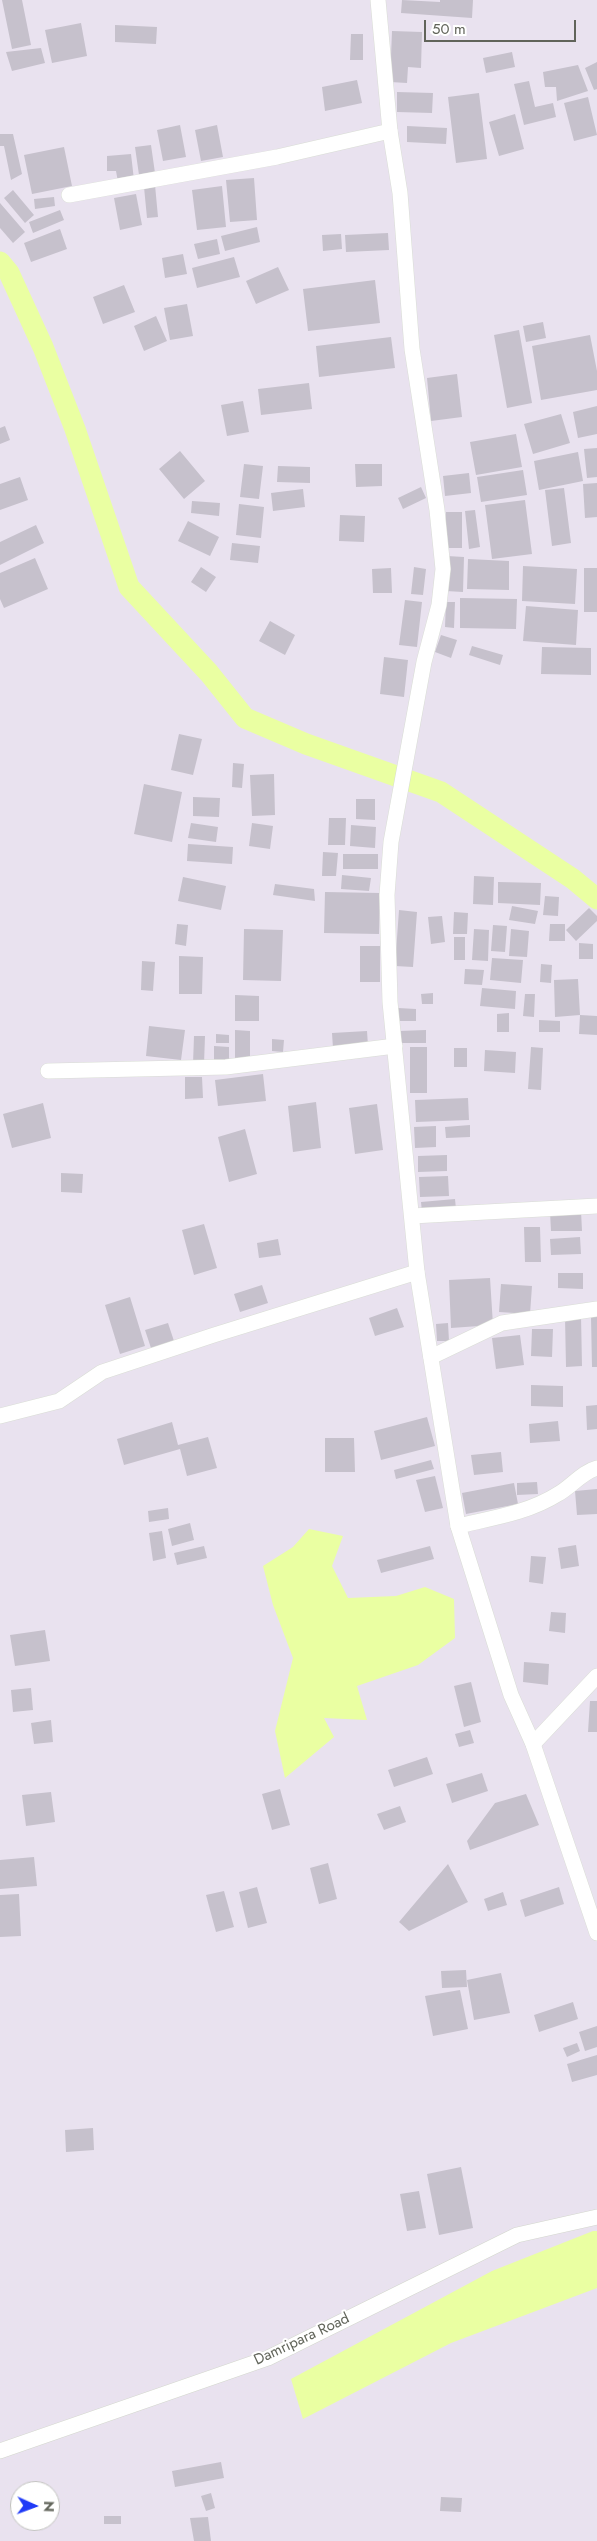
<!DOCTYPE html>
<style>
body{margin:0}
#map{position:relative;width:597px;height:2541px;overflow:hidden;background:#e9e2ef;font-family:Jost,sans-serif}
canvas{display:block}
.north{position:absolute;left:10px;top:2481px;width:50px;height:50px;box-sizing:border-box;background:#fff;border:1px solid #c0c1bd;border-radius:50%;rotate:92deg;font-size:14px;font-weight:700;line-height:20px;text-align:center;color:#61645a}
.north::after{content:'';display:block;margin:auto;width:18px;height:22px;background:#203bf7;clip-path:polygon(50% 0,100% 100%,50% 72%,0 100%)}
.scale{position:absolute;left:424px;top:20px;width:152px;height:22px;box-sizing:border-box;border:2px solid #61645a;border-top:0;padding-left:6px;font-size:15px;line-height:18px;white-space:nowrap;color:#61645a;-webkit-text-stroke:4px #fff;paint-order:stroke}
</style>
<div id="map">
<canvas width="597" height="2541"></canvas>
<div class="north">N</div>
<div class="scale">50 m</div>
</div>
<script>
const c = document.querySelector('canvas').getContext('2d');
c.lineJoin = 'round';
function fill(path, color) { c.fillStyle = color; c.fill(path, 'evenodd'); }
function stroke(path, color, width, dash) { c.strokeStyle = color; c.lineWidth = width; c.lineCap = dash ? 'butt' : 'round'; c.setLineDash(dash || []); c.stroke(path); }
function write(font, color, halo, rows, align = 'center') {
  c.font = font + ' Jost,sans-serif'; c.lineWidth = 4; c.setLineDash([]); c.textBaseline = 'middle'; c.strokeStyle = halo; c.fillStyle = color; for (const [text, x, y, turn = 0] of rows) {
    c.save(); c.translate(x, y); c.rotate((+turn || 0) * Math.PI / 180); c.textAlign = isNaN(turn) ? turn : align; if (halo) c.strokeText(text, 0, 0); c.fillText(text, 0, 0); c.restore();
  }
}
const water = new Path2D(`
 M309,1529L343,1536L332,1566L348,1598L396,1596L425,1587L454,1599L455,1638L418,1665L357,1686L367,1720L324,1718L334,1737L285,1778L275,1731L293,1658L273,1605L263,1566L293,1547Z
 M593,2231H597V2288L451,2343L303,2419L291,2379L492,2271Z`);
const canal = new Path2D(`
 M0,262L9,273L43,347L75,429L129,587L209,673L245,718L306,744L441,792L573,879L597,899`);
const building = new Path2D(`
 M2,0H22L31,45L12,49Z
 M402,0L440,2V0H473L472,18L401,13Z
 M81,23L87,56L52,63L45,30Z
 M115,25L157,27L156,44L115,42Z
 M392,31L422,32L421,68L408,67L407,83L390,82Z
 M351,34H363V60H350Z
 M41,48L45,63L12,71L6,52Z
 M512,52L515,67L486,73L483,58Z
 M597,62V89L594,90L585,68Z
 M578,65L588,91L557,101L556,87H545L543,72Z
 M357,80L362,103L325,111L322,87Z
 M529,81L535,107L553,103L556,117L524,125L514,84Z
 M397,92L433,93L432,113L397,112Z
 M479,93L487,159L456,163L448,97Z
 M588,97L597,135L574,141L564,103Z
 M515,114L524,149L499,156L489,122Z
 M180,125L186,157L163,161L157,130Z
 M217,125L223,157L201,161L195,130Z
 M407,126L447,128L446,144L407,142Z
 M0,134H13L22,174L11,180L4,146H0Z
 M151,145L155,173L139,175L135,147Z
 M64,147L72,186L32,194L24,155Z
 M131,154L134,180L118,182L116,171H107V156Z
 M254,178L257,220L230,222L226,180Z
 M155,185L158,217L147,218L144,187Z
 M222,186L226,227L197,230L192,190Z
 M13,190L34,215L25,223L4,198Z
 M136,194L142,225L120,230L114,198Z
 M54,197L55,206L35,209L34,199Z
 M0,203L25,232L13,243L0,228Z
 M60,210L64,220L33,233L29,222Z
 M257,227L260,242L225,251L221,236Z
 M60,229L67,249L31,262L24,243Z
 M388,233L389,250L346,252L345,235Z
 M341,234L342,249L323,251L322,235Z
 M217,239L220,254L198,259L194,244Z
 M183,254L187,274L165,278L162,258Z
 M234,257L240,277L197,288L192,268Z
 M278,267L289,290L256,304L246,281Z
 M375,280L380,323L308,331L303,289Z
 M124,285L135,312L103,324L93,297Z
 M187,304L193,336L170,340L164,308Z
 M156,316L167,341L144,351L134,326Z
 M543,322L546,338L526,342L523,326Z
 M519,330L532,403L507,408L494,335Z
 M590,335L597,371V390L541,400L532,346Z
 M391,337L395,368L319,377L316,346Z
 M457,374L462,417L431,421L427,378Z
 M309,383L312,409L261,415L258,389Z
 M243,401L249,432L227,436L221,405Z
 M597,406V434L578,438L573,412Z
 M561,414L570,443L533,454L524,424Z
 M5,426L10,440L0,444V428Z
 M516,434L522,467L476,475L470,442Z
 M597,448V477L587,478L584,449Z
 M180,451L205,481L184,499L159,469Z
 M578,452L583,481L539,490L534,461Z
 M244,464L263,466L259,499L240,497Z
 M355,464H382V486L356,487Z
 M278,466L310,467V483L277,482Z
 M523,470L527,495L481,502L477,477Z
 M469,473L471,493L445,496L443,476Z
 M20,477L28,500L0,510V484Z
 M597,483V517L585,518L583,484Z
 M421,487L426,498L403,509L398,498Z
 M564,488L571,543L552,546L545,490Z
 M303,489L305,507L273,511L271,493Z
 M525,500L532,554L492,559L485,505Z
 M192,501L220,503L219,516L191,513Z
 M239,504L264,507L261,538L236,535Z
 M475,510L480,547L469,549L465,511Z
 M446,512H462V548H445Z
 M340,515L365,516L364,542L339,541Z
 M188,521L219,537L210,556L178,541Z
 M36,525L44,543L0,565V542Z
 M232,543L260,546L258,563L230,560Z
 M447,556L464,557L463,592L446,591Z
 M35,558L48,589L4,608L0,599V573Z
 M468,559L509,561V590L467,589Z
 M523,566L577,569L575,604L522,601Z
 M201,567L216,577L206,592L191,582Z
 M414,567L426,569L423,595L411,594Z
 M391,568L392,593H373L372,569Z
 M584,568H597V612H584Z
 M460,598L517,599L516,629L460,628Z
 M405,600L422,602L417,647L399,645Z
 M446,602H455L454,628L445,627Z
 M526,606L578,610L576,645L523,641Z
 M270,621L295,635L285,655L259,641Z
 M441,635L457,640L451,658L435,652Z
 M472,646L503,655L500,665L469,655Z
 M542,647L591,648V675L541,674Z
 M384,657L408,660L404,697L380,694Z
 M179,734L202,739L193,775L171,770Z
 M233,763L244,764L242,788L232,787Z
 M274,774L275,815L252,816L250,775Z
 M144,784L182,792L172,842L134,834Z
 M193,797L220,798L219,817L193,816Z
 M356,799H375V820L356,819Z
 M329,818H346L345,845H328Z
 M191,823L218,827L216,842L188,838Z
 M252,823L273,826L270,849L249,846Z
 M351,825L376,827L375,848L350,846Z
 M188,844L233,847L232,864L187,861Z
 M323,852L338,853L336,876H322Z
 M343,854H378V869H343Z
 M342,875L371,878L369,891L341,889Z
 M474,876L494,877L493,905L473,904Z
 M183,877L226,886L221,910L178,901Z
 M498,882L541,883L540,905L498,903Z
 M275,884L314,889L315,901L273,895Z
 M325,892L380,893L379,934L324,933Z
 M545,896L559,897L558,916L543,915Z
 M512,906L538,911L535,924L509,920Z
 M589,908L597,916V921L576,941L566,930Z
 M399,910L417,912L413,967L395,966Z
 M454,912L468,913L467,934H453Z
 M442,916L445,942L431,944L428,917Z
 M177,924L188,925L186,946L175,944Z
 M550,924H565V941H549Z
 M493,925L507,926L505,952L491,951Z
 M244,929L283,930L281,981L243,980Z
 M474,929L489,930L488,961L472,960Z
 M511,929L529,931L527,957L509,956Z
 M454,937H465V960H454Z
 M579,943L593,944V959H579Z
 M360,946H380V982H360Z
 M179,956L203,957L202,994H179Z
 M492,958L523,960L521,983L490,980Z
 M142,961L155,962L153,991L141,990Z
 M541,964L552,965L551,983L540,982Z
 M465,969L484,970L482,985L464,984Z
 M578,979L580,1015L555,1017L554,980Z
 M482,988L516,991L515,1009L480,1006Z
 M433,993V1004H422L421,994Z
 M525,994H535L534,1017L523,1016Z
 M235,995L259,996V1021H235Z
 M398,1008L416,1009V1021H398Z
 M509,1013V1032H497V1014Z
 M580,1015L597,1016V1035L579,1034Z
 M539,1020L560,1021V1032H539Z
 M149,1026L185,1030L181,1060L146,1056Z
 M235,1030L250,1031V1062H235Z
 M426,1030V1043H400L399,1031Z
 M367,1031L368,1046L333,1048L332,1033Z
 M216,1034L229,1035V1043H216Z
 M194,1036H205L204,1064H193Z
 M272,1039L284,1040L283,1052L272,1051Z
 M214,1046L229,1047V1060H214Z
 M410,1047H427V1093H410Z
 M531,1047L543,1048L541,1090L528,1089Z
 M454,1048H467V1067H454Z
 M485,1050L516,1052L515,1073L484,1071Z
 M263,1074L266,1101L218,1106L215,1080Z
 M185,1077H202L203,1098L185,1099Z
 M468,1098L469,1120L416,1122L415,1100Z
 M316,1102L321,1148L293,1152L288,1106Z
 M43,1103L51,1138L12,1148L3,1114Z
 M377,1104L383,1150L355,1154L349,1108Z
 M470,1125V1137L446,1138L445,1127Z
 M436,1126V1147L415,1148L414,1127Z
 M245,1129L257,1174L229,1182L218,1137Z
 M447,1155V1171L418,1172V1156Z
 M61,1173L83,1174L82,1193L61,1192Z
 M448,1176L449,1196L420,1197L419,1177Z
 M455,1199L456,1209L422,1212L421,1202Z
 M581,1211L582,1231H551L550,1212Z
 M204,1224L217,1268L194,1275L182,1230Z
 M524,1227H540L541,1262H525Z
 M580,1237L581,1254L551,1255L550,1239Z
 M278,1239L281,1255L259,1258L257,1243Z
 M558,1273H583V1289L558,1288Z
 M490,1278L493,1325L451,1328L449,1280Z
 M501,1284L532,1286L530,1314L499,1312Z
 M262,1285L268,1303L240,1312L234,1294Z
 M130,1297L145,1346L120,1354L105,1305Z
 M397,1308L404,1327L375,1336L369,1318Z
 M581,1316L582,1366L566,1367L565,1317Z
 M591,1317H597V1367H592Z
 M168,1323L175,1344L152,1351L145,1330Z
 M448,1323L449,1341H437L436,1324Z
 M532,1329H553L552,1357L531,1356Z
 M520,1335L524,1365L496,1369L492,1338Z
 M531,1385L563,1386V1407L531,1406Z
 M597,1405V1429L587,1430L586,1406Z
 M427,1417L435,1446L381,1460L374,1431Z
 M558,1421L560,1441L530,1443L529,1424Z
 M172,1422L178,1445L208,1437L217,1468L187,1476L180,1449L124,1465L117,1439Z
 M325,1438H354L355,1472H325Z
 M501,1452L503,1472L474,1475L471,1455Z
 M431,1460L434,1469L396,1479L394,1470Z
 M435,1476L443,1508L425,1512L416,1480Z
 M537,1482L538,1494L517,1495V1483Z
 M514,1483L518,1504L466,1514L462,1493Z
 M597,1489V1514L577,1515L575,1491Z
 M168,1508L169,1519L149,1522L148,1511Z
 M190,1523L194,1540L172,1546L168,1529Z
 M162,1531L166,1558L153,1561L149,1533Z
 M576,1545L579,1566L561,1569L558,1548Z
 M204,1546L207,1558L177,1565L174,1553Z
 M430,1546L434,1559L381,1573L377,1560Z
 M531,1556L546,1557L543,1584L529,1582Z
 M551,1612L566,1613L565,1633L549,1631Z
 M45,1630L50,1661L15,1666L10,1635Z
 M524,1662L549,1664L548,1685L523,1682Z
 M471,1682L481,1722L464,1727L454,1686Z
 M31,1688L33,1710L13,1712L11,1690Z
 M590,1701H597V1732H588Z
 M51,1720L53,1742L34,1744L31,1723Z
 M470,1730L474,1743L459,1747L455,1734Z
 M427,1757L433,1774L394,1787L388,1770Z
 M482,1773L488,1791L452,1803L446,1784Z
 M280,1789L290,1825L272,1830L262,1794Z
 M51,1792L55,1822L26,1826L22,1795Z
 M526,1794L539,1825L470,1850L467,1841L495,1803Z
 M400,1806L406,1822L384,1830L377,1814Z
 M34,1857L37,1886L0,1889V1860Z
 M328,1863L337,1899L319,1904L310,1868Z
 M448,1864L468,1902L409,1931L399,1922Z
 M257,1887L267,1923L248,1928L239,1892Z
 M559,1887L564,1904L525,1917L520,1900Z
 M224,1891L234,1927L216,1932L206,1895Z
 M503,1892L507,1905L488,1911L484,1899Z
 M19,1894L21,1936L0,1937V1895Z
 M466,1970L467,1987L442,1988L441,1971Z
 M501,1973L510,2013L474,2020L467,1980Z
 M460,1990L468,2029L433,2036L425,1996Z
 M573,2002L578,2019L539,2032L534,2015Z
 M597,2026V2047L585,2051L579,2032Z
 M577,2043L580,2051L567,2057L563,2048Z
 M597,2055V2075L572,2082L567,2064Z
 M93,2128L94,2150L66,2152L65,2130Z
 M461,2167L473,2228L439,2235L427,2174Z
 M419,2191L426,2228L407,2231L400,2194Z
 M221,2462L224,2478L175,2487L172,2471Z
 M211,2493L215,2508L206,2511L201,2496Z
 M441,2497L462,2498L461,2512L440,2511Z
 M104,2516H121V2524H104Z
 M208,2517L211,2541H194L190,2518Z`);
const minor = new Path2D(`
 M69,195L277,157L390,131
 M48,1071L226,1067L395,1046
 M412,1216L597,1206
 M431,1357L502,1323L597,1309
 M0,1416L59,1401L102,1372L214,1335L417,1272
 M458,1526C492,1518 528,1513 558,1494C572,1486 582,1472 597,1468
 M533,1744L597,1676`);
const tertiary = new Path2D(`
 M378,0L390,131L400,193L412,349L437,510L443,569L439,605L424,662L391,842L387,895L390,1002L417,1272L458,1526L511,1695L533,1744L597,1933`);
const secondary = new Path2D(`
 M0,2451L268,2358L517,2235L597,2217`);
const streetNames = [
 ["Damripara Road",302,2340,-25]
];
fill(water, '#eaffa2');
stroke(canal, '#eaffa2', 21);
fill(building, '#c6c1cc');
stroke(minor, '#d9ddd5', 16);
stroke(tertiary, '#d9ddd5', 16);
stroke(secondary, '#d3d7cd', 16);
stroke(minor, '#fff', 15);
stroke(tertiary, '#fff', 15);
stroke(secondary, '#fff', 15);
write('15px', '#61645a', '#fff', streetNames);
</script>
